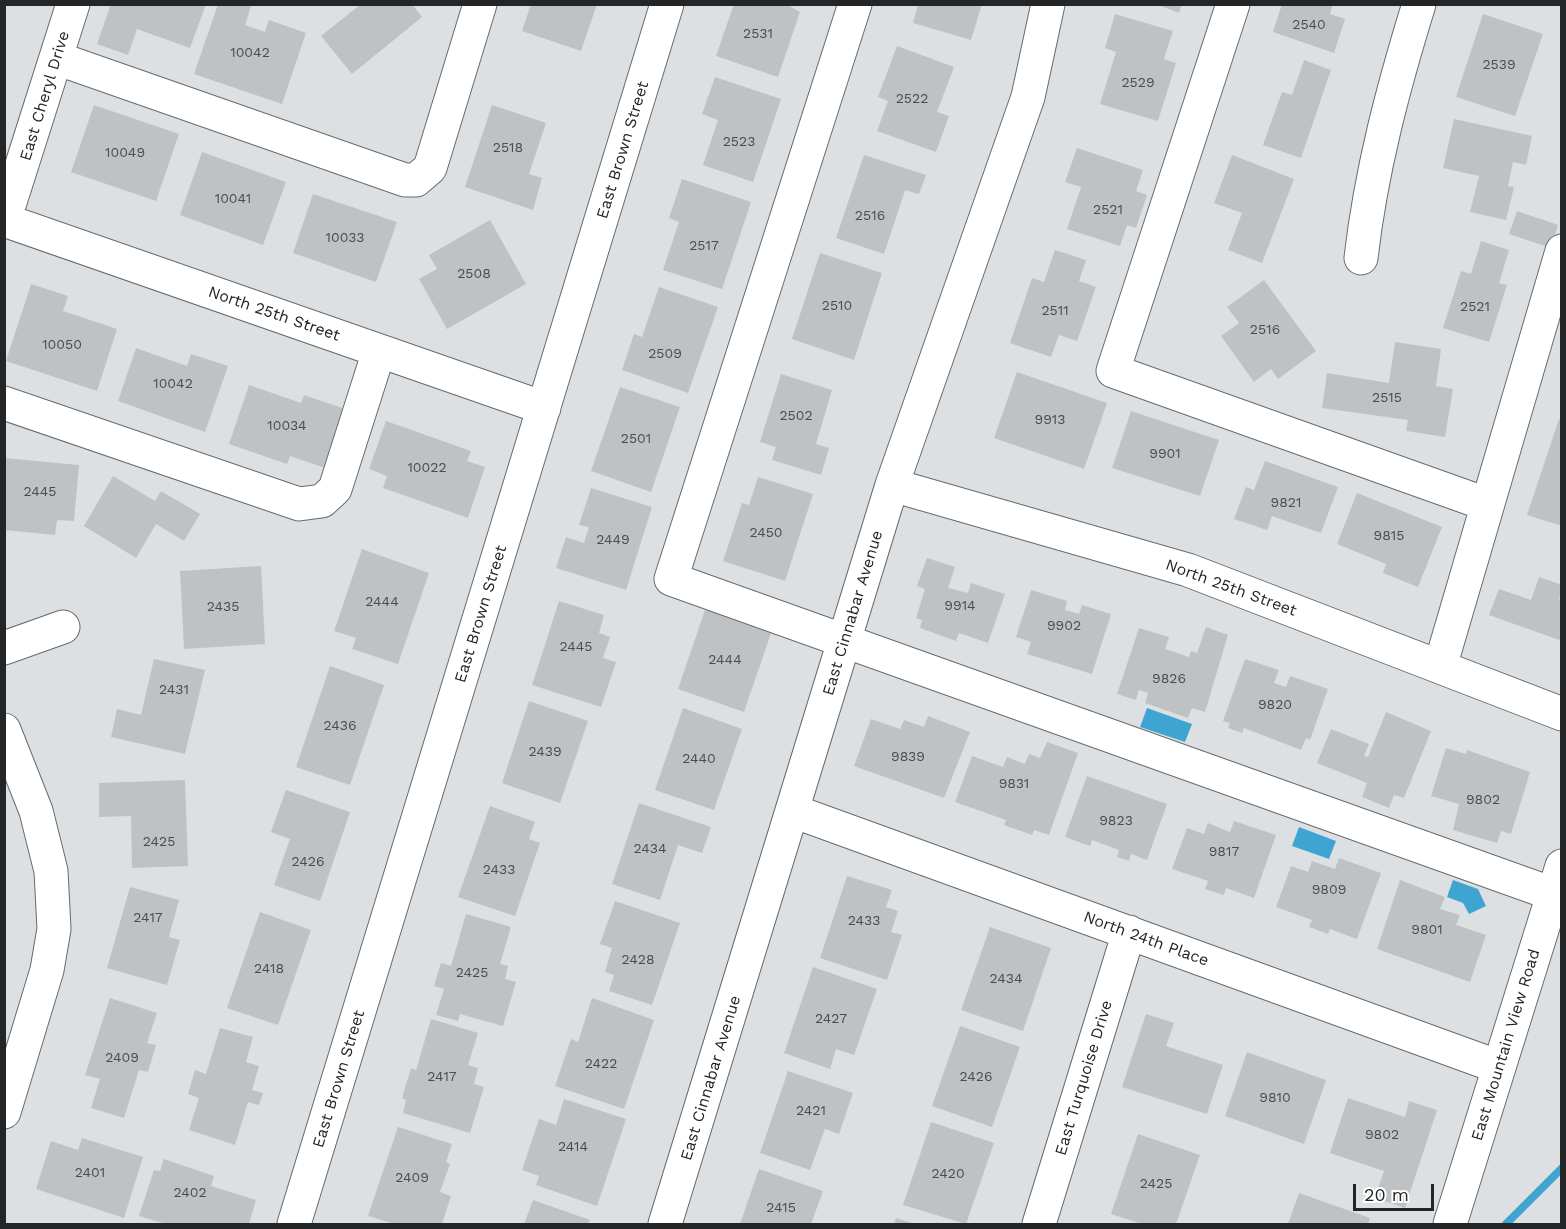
<!DOCTYPE html>
<style>
body{margin:0}
#map{position:relative;width:1566px;height:1229px;overflow:hidden;background:#dce0e2;font-family:"Work Sans",sans-serif}
canvas{display:block}
.frame{position:absolute;inset:0;border:6px solid #242526;pointer-events:none}
.scale{position:absolute;left:1353px;top:1184px;width:81px;height:27px;box-sizing:border-box;border:3px solid #242526;border-top:0;padding-left:8px;font-size:18px;line-height:21px;white-space:nowrap;color:#242526;-webkit-text-stroke:4px #fff;paint-order:stroke}
</style>
<div id="map">
<canvas width="1566" height="1229"></canvas>
<div class="frame"></div>
<div class="scale">20 m</div>
</div>
<script>
const c = document.querySelector('canvas').getContext('2d');
c.lineJoin = 'round';
function fill(path, color) { c.fillStyle = color; c.fill(path, 'evenodd'); }
function stroke(path, color, width, dash) { c.strokeStyle = color; c.lineWidth = width; c.lineCap = dash ? 'butt' : 'round'; c.setLineDash(dash || []); c.stroke(path); }
function write(font, color, halo, rows, align = 'center') {
  c.font = font + ' "Work Sans",sans-serif'; c.lineWidth = 4.5; c.setLineDash([]); c.textBaseline = 'middle'; c.strokeStyle = halo; c.fillStyle = color; for (const [text, x, y, turn = 0] of rows) {
    c.save(); c.translate(x, y); c.rotate((+turn || 0) * Math.PI / 180); c.textAlign = isNaN(turn) ? turn : align; if (halo) c.strokeText(text, 0, 0); c.fillText(text, 0, 0); c.restore();
  }
}
const water = new Path2D(`
 M1147,708L1192,724L1185,742L1140,727Z
 M1299,827L1336,841L1329,859L1292,846Z
 M1453,880L1478,889L1486,906L1469,914L1463,903L1447,897Z`);
const stream = new Path2D(`
 M1506,1224L1562,1168`);
const building = new Path2D(`
 M111,4H206L190,48L137,29L128,55L97,44Z
 M218,4L251,6L245,25L265,32L269,20L306,33L282,104L194,74Z
 M361,4H412L422,17L352,74L321,36Z
 M531,4H597L581,51L522,31Z
 M734,4H786L800,12L778,77L716,56Z
 M918,4H982L971,40L913,23Z
 M1156,4H1182L1179,13Z
 M1282,4H1333L1330,14L1345,19L1334,53L1273,32Z
 M1115,14L1173,31L1164,59L1176,63L1158,121L1100,104L1116,52L1105,48Z
 M1483,14L1543,34L1515,116L1456,97Z
 M897,46L954,67L937,112L949,116L936,152L877,131L888,101L878,97Z
 M1304,60L1331,70L1301,158L1263,145L1282,92L1292,95Z
 M715,77L781,99L753,182L703,165L718,120L702,114Z
 M94,105L179,134L156,201L71,172Z
 M492,105L546,123L529,174L542,178L533,210L465,187Z
 M1454,119L1532,136L1526,165L1513,162L1508,186L1514,187L1506,220L1470,212L1479,176L1443,168Z
 M1077,148L1143,170L1136,191L1147,195L1136,228L1127,225L1120,246L1067,229L1081,187L1065,182Z
 M202,152L286,182L263,245L180,215Z
 M864,155L926,175L919,194L905,190L884,254L836,238Z
 M1232,155L1294,179L1262,263L1228,250L1242,213L1214,203Z
 M682,179L751,202L722,289L663,270L679,222L669,218Z
 M313,194L397,222L376,282L293,253Z
 M1517,211L1558,225L1551,248L1509,234Z
 M490,220L526,284L447,329L419,279L437,269L429,255Z
 M1481,241L1509,250L1499,283L1507,285L1489,342L1443,328L1461,271L1471,274Z
 M1055,250L1086,260L1079,281L1096,287L1077,341L1059,335L1051,357L1010,343L1032,278L1044,282Z
 M820,253L882,273L854,360L792,339Z
 M1264,280L1316,351L1278,379L1271,369L1254,382L1221,336L1239,323L1227,307Z
 M31,284L68,296L63,311L117,329L97,391L6,361Z
 M659,287L718,307L688,393L622,370L634,334L642,337Z
 M1395,342L1441,349L1436,386L1453,389L1445,437L1406,431L1408,420L1322,408L1327,373L1389,383Z
 M136,348L187,366L191,354L228,366L205,432L118,401Z
 M1017,372L1107,403L1084,469L994,438Z
 M781,374L832,390L816,444L829,448L821,475L772,460L776,447L760,442Z
 M249,385L301,403L304,395L345,409L325,468L290,456L287,464L229,444Z
 M620,387L680,407L651,492L591,471Z
 M1131,411L1219,440L1200,496L1112,468Z
 M1559,419H1562V526L1527,515Z
 M386,421L471,451L467,461L485,467L468,518L383,488L387,476L369,469Z
 M4,458L79,465L74,521L57,520L55,535L4,530Z
 M1265,461L1338,487L1321,533L1272,516L1267,530L1234,519L1246,487L1254,490Z
 M113,476L155,501L161,491L200,514L184,541L156,524L136,558L84,526Z
 M758,477L813,494L785,581L723,561L742,503L749,505Z
 M591,488L652,507L626,590L556,568L566,537L584,543L589,527L579,525Z
 M1357,493L1442,527L1418,587L1383,573L1386,564L1337,544Z
 M362,549L429,573L398,664L352,649L356,638L334,631Z
 M927,558L955,567L948,588L968,593L971,583L1005,594L988,643L959,633L956,641L920,628L922,620L916,618L925,589L917,586Z
 M261,566L265,644L184,649L180,571Z
 M1539,577L1562,585L1559,599L1562,600V641L1489,615L1499,589L1531,600Z
 M1031,590L1067,601L1065,610L1079,614L1082,605L1111,614L1092,674L1027,654L1031,642L1016,637Z
 M559,601L604,615L599,633L610,637L603,658L616,662L601,707L532,685Z
 M706,607L772,630L744,712L678,689Z
 M1206,627L1228,635L1205,712L1192,708L1188,718L1145,703L1148,693L1139,690L1136,700L1117,694L1139,628L1169,637L1165,649L1189,657L1191,651L1197,653Z
 M154,659L205,670L185,754L111,737L117,709L141,715Z
 M1245,659L1279,670L1274,683L1286,687L1290,676L1328,689L1310,740L1306,738L1301,750L1244,728L1242,733L1228,728L1230,723L1223,721Z
 M330,666L384,685L350,785L296,767Z
 M529,701L588,721L560,803L502,783Z
 M683,708L742,729L714,810L655,790Z
 M1386,712L1431,731L1404,798L1394,795L1389,808L1362,797L1367,783L1317,763L1331,729L1369,744L1364,756L1368,757Z
 M928,716L970,732L944,798L854,766L871,719L900,729L904,720L924,727Z
 M1047,742L1078,753L1049,835L1034,830L1032,835L1004,825L1006,820L955,802L972,756L1003,767L1007,757L1025,764L1029,754L1040,758Z
 M1446,748L1466,754L1467,750L1530,772L1511,834L1501,831L1497,843L1453,830L1459,804L1431,796Z
 M1087,776L1167,804L1147,860L1131,854L1129,861L1117,857L1119,850L1092,840L1090,846L1065,837Z
 M185,780L188,866L132,868L131,816L99,817V783Z
 M286,790L350,812L320,901L274,885L290,839L271,832Z
 M639,803L711,827L702,853L678,845L660,900L612,884Z
 M490,806L535,822L529,839L540,843L515,916L458,897Z
 M1234,821L1276,835L1254,898L1226,888L1224,895L1205,889L1208,881L1172,869L1187,828L1204,834L1208,823L1230,832Z
 M1339,858L1381,873L1357,939L1330,929L1328,934L1309,927L1312,920L1276,907L1291,866L1308,872L1312,861L1335,869Z
 M847,876L892,890L886,907L898,911L891,932L902,935L887,980L820,958Z
 M1400,880L1445,897L1440,909L1460,915L1456,925L1486,935L1470,982L1377,949Z
 M130,887L179,900L169,937L180,940L167,985L107,968Z
 M615,901L680,923L652,1005L609,991L614,975L605,972L612,948L600,944Z
 M260,912L311,930L278,1025L227,1008Z
 M466,914L511,927L500,964L508,966L505,979L516,982L503,1026L460,1014L458,1021L436,1015L444,989L434,986L441,963L451,966Z
 M990,927L1051,948L1023,1031L961,1010Z
 M813,967L877,989L854,1055L836,1049L830,1069L784,1053Z
 M110,998L157,1013L147,1043L156,1045L148,1072L139,1070L124,1118L91,1108L100,1079L85,1075Z
 M592,998L654,1020L624,1109L555,1086L571,1039L578,1042Z
 M1146,1014L1174,1023L1166,1046L1223,1065L1207,1114L1122,1087Z
 M431,1019L478,1033L468,1065L478,1068L474,1084L484,1087L470,1133L403,1113L406,1100L402,1098L411,1068L416,1070Z
 M960,1026L1020,1047L992,1127L932,1106Z
 M220,1028L253,1037L246,1062L259,1066L252,1090L263,1093L259,1105L248,1102L235,1145L189,1130L199,1098L188,1094L195,1070L206,1074Z
 M1247,1052L1326,1080L1304,1144L1225,1116Z
 M788,1071L853,1093L839,1134L825,1129L810,1170L760,1153Z
 M1348,1098L1405,1117L1409,1101L1437,1110L1405,1208L1375,1198L1384,1171L1330,1153Z
 M564,1099L626,1119L597,1206L536,1185L539,1176L522,1170L539,1119L556,1125Z
 M931,1122L994,1143L966,1224L903,1205Z
 M398,1127L452,1144L446,1162L450,1164L440,1192L451,1196L442,1224H395L368,1216Z
 M1138,1134L1200,1155L1176,1224H1142L1111,1214Z
 M82,1138L143,1157L124,1218L36,1189L51,1141L78,1150Z
 M164,1159L214,1176L211,1186L256,1200L249,1224H166L139,1216L154,1170L160,1171Z
 M759,1169L823,1191L811,1224H740Z
 M1299,1193L1370,1218L1368,1224H1288Z
 M533,1200L590,1220L588,1224H524Z
 M896,1218L915,1224H894Z`);
const minor = new Path2D(`
 M855,4L671,579L1553,894
 M1233,4L1113,371L1486,504
 M56,58L405,180H416L430,168L480,4
 M4,220L544,408
 M4,221L73,4
 M1361,258C1371,171 1393,88 1419,4
 M4,403L299,504L322,501L335,489L379,351
 M892,485L1188,570L1562,714
 M4,648L63,627
 M1440,667L1562,251
 M4,730L36,811L51,871L54,929L47,970L4,1112
 M793,811L1499,1067
 M294,1224L667,4
 M665,1224L892,485L1028,97L1048,4
 M1039,1224L1129,932
 M1450,1224L1562,866`);
const numberNames = [
 ["2540",1309,25],
 ["2531",758,34],
 ["10042",250,53],
 ["2539",1499,65],
 ["2529",1138,83],
 ["2522",912,99],
 ["2523",739,142],
 ["2518",508,148],
 ["10049",125,153],
 ["10041",233,199],
 ["2521",1108,210],
 ["2516",870,216],
 ["10033",345,238],
 ["2517",704,246],
 ["2508",474,274],
 ["2510",837,306],
 ["2521",1475,307],
 ["2511",1055,311],
 ["2516",1265,330],
 ["10050",62,345],
 ["2509",665,354],
 ["10042",173,384],
 ["2515",1387,398],
 ["2502",796,416],
 ["9913",1050,420],
 ["10034",287,426],
 ["2501",636,439],
 ["9901",1165,454],
 ["10022",427,468],
 ["2445",40,492],
 ["9821",1286,503],
 ["2450",766,533],
 ["9815",1389,536],
 ["2449",613,540],
 ["2444",382,602],
 ["9914",960,606],
 ["2435",223,607],
 ["9902",1064,626],
 ["2445",576,647],
 ["2444",725,660],
 ["9826",1169,679],
 ["2431",174,690],
 ["9820",1275,705],
 ["2436",340,726],
 ["2439",545,752],
 ["9839",908,757],
 ["2440",699,759],
 ["9831",1014,784],
 ["9802",1483,800],
 ["9823",1116,821],
 ["2425",159,842],
 ["2434",650,849],
 ["9817",1224,852],
 ["2426",308,862],
 ["2433",499,870],
 ["9809",1329,890],
 ["2417",148,918],
 ["2433",864,921],
 ["9801",1427,930],
 ["2428",638,960],
 ["2418",269,969],
 ["2425",472,973],
 ["2434",1006,979],
 ["2427",831,1019],
 ["2409",122,1058],
 ["2422",601,1064],
 ["2417",442,1077],
 ["2426",976,1077],
 ["9810",1275,1098],
 ["2421",811,1111],
 ["9802",1382,1135],
 ["2414",573,1147],
 ["2401",90,1173],
 ["2420",948,1174],
 ["2409",412,1178],
 ["2425",1156,1184],
 ["2402",190,1193],
 ["2415",781,1208]
];
const streetNames = [
 ["East Cheryl Drive",45,96,-73],
 ["East Brown Street",623,150,-73],
 ["North 25th Street",274,314,19],
 ["North 25th Street",1231,588,20],
 ["East Cinnabar Avenue",853,613,-73],
 ["East Brown Street",481,614,-73],
 ["North 24th Place",1146,939,20],
 ["East Mountain View Road",1506,1045,-73],
 ["East Cinnabar Avenue",711,1078,-73],
 ["East Turquoise Drive",1084,1078,-73],
 ["East Brown Street",339,1079,-73]
];
fill(water, '#40a4d3');
stroke(stream, '#40a4d3', 8);
fill(building, '#bfc2c5');
stroke(minor, '#686b6d', 35);
stroke(minor, '#fff', 33);
write('14px', '#4b4c4e', null, numberNames);
write('16px', '#242526', '#fff', streetNames);
</script>
